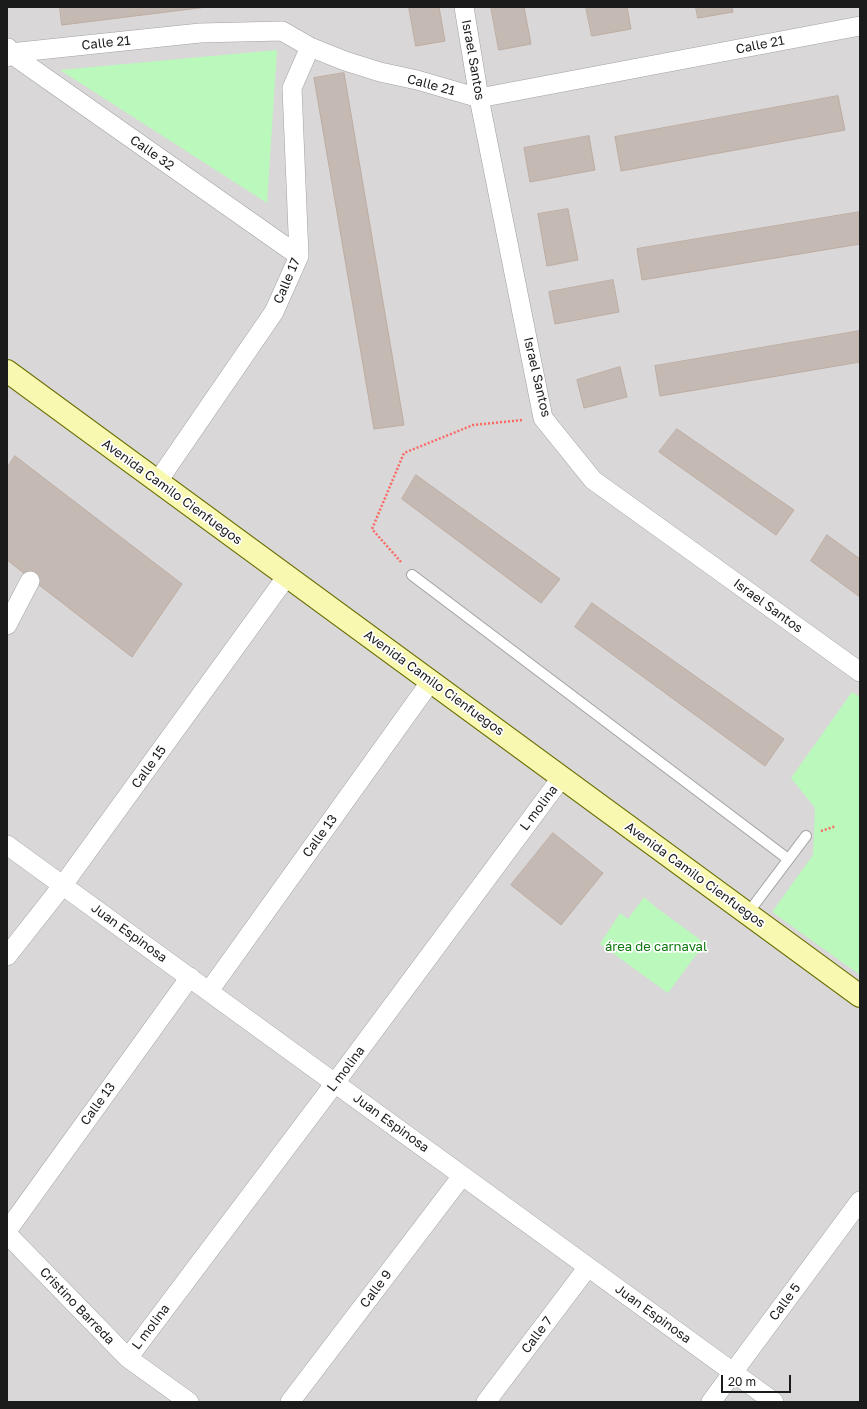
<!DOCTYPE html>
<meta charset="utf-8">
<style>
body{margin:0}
#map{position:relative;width:867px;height:1409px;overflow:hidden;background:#ede7e0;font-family:"Golos Text",sans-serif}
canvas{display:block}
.frame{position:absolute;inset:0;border:8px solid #1b1b1b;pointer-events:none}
.scale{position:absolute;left:721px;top:1375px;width:70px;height:18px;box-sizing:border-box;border:2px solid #1b1b1b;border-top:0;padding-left:5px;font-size:12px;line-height:14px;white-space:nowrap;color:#1b1b1b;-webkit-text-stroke:3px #fff;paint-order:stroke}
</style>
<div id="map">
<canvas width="867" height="1409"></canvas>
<div class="frame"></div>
<div class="scale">20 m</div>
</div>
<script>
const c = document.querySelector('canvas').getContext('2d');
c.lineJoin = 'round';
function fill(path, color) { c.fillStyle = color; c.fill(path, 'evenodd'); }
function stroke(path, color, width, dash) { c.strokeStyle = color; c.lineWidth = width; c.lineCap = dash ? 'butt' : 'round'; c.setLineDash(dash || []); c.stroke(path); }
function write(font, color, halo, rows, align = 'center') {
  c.font = font + ' "Golos Text",sans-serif'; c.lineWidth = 3.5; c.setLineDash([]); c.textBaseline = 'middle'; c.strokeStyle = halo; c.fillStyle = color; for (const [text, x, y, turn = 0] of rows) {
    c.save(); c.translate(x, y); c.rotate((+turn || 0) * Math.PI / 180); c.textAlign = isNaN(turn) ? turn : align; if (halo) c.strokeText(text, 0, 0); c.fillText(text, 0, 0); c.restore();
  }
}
const residential = new Path2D(`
 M7,7H860V1402H7Z`);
const park = new Path2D(`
 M277,50L267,203L60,70Z
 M852,692L860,697V975L772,912L813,855L815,808L791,778Z
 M644,897L658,909L698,938L704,944L668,993L600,944L620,913L628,919Z`);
const building = new Path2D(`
 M60,7H207L62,25Z
 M409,7H439L445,41L416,46Z
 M491,7H524L531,44L499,50Z
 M586,7H627L631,29L592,36Z
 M696,7H732L733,12L698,18Z
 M344,73L404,425L374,429L314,78Z
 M838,96L845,130L621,171L615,137Z
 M589,136L595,170L530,182L524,148Z
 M568,209L578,260L547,266L538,214Z
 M860,212V244L642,280L637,249Z
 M613,280L619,312L555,324L549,292Z
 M860,331V362L660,396L655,366Z
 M620,367L627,397L584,408L577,380Z
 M677,429L794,510L776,535L659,452Z
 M15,456L182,584L132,657L7,560V468Z
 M416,475L560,579L541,603L402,499Z
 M827,535L860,559V597L811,561Z
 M592,603L784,739L765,766L575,627Z
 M553,833L603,873L561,925L511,885Z`);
const path = new Path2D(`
 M401,562L372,529L404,453L473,425L523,420
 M821,831L836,826`);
const service = new Path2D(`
 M412,575L788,859
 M748,913L806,836`);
const minor = new Path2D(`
 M464,7L479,98L543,418L593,480L860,672
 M8,48L10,53L299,256
 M7,57L10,53L200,33L282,31L310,47L345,61L380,72L417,80L479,98L860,26
 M158,481L274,312L299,256L292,88L310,47
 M7,625L30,581
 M7,845L774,1402
 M7,956L63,885L287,576
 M209,991L431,681
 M7,1231L190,977
 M7,1234L128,1358L189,1402
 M128,1358L335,1083L562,777
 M290,1402L462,1176
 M486,1402L588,1267
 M711,1402L860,1201`);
const secondary = new Path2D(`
 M7,371L860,996`);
const streetNames = [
 ["Calle 21",106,43,-6],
 ["Calle 21",760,45,-11],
 ["Israel Santos",473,60,80],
 ["Calle 21",431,85,15],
 ["Calle 32",152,153,35],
 ["Calle 17",287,281,-67],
 ["Israel Santos",537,377,77],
 ["Avenida Camilo Cienfuegos",172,492,36],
 ["Israel Santos",768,606,36],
 ["Avenida Camilo Cienfuegos",434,683,36],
 ["Calle 15",149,767,-54],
 ["L molina",539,808,-53],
 ["Calle 13",320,836,-54],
 ["Avenida Camilo Cienfuegos",695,875,36],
 ["Juan Espinosa",129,933,36],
 ["L molina",346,1069,-53],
 ["Calle 13",98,1104,-54],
 ["Juan Espinosa",391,1123,36],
 ["Calle 9",376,1289,-53],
 ["Calle 5",785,1302,-53],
 ["Cristino Barreda",77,1306,46],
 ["Juan Espinosa",653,1314,36],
 ["L molina",151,1327,-53],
 ["Calle 7",537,1335,-53]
];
const parkNames = [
 ["área de carnaval",656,947]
];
fill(residential, '#d9d7d8');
fill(park, '#baf9bb');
fill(building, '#c4b9b3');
stroke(building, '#beada2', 1);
stroke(service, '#a2a2a2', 12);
stroke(minor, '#a2a2a2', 20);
stroke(secondary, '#6a6f04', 24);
stroke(path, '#fa6964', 2.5, [2, 2]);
stroke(service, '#fff', 10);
stroke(minor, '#fff', 19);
stroke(secondary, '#f9f8b1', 22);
write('13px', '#1b1b1b', '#fff', streetNames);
write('13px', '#0b770d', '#fff', parkNames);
</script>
